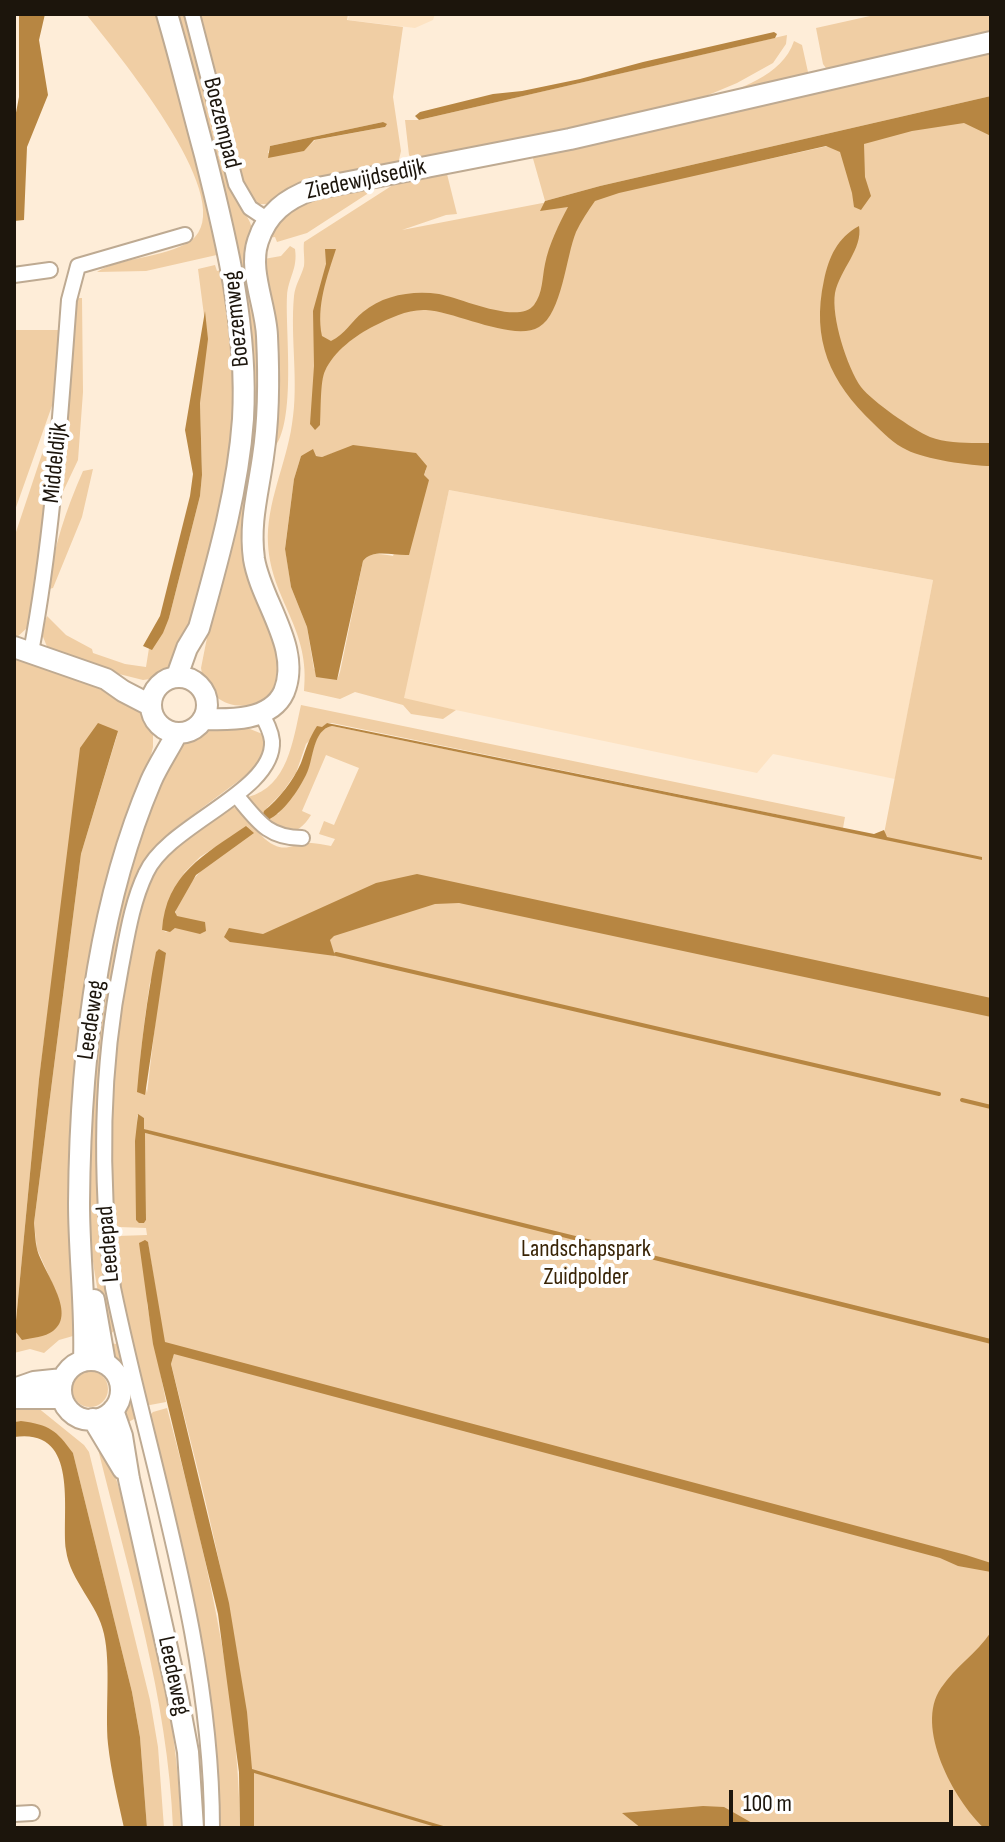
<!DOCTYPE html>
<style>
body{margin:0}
#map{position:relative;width:1005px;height:1842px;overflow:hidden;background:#feedd8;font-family:"Sofia Sans Condensed",sans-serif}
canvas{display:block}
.frame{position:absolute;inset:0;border:16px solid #1c150c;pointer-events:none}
.scale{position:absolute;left:729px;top:1790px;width:224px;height:36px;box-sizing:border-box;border:4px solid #1c150c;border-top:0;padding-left:10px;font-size:24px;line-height:28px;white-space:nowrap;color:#1c150c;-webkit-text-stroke:6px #fff;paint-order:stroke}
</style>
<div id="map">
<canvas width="1005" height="1842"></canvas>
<div class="frame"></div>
<div class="scale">100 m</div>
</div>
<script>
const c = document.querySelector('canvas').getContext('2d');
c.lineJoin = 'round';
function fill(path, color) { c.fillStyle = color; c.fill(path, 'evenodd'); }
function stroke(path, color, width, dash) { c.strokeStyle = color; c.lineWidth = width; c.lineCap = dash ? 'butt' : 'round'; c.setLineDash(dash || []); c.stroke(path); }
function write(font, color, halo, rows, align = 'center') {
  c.font = font + ' "Sofia Sans Condensed",sans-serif'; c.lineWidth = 8; c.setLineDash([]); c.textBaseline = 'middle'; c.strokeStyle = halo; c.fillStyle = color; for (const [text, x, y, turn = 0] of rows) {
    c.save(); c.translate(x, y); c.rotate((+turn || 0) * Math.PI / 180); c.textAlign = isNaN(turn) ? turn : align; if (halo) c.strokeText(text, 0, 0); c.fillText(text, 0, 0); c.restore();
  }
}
const built = new Path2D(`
 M349,14H435L433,20L415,28L348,20Z
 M449,490L933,580L895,779L773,754L757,773L403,699Z`);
const green = new Path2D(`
 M86,14H158L221,254L146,271L97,272C119,257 176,257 195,237C236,194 114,50 86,14Z
 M176,14H185L230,187C235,202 248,213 252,228C250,286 261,345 260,404C259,432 253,461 249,489C248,498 244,509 246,519C250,554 264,590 272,625C276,640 281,658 279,673C274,717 208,718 201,668L251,416Z
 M196,14H348L347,20L403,27L393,97L401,151L398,164L271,204H256L246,197ZM383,122L385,127L315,140L303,151L268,153L270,146Z
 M879,14H991V34L828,71L823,64L816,28Z
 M787,35L786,44L773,63L737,83L668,112L413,160L409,155L405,120H419Z
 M794,41L802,45L808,72L806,76L706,102C738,88 782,77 794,41Z
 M991,51V96L600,186L545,201L532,155Z
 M991,110V1828H254C251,1670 210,1517 171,1364L174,1354L164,1342L148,1243L147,1304L166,1402L150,1405L146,1404L121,1301L113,1239L118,1236L147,1235L146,1228L119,1227L111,1222C110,1129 113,1040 131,949C136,921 141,891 156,867C172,840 205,824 231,806C248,813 256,836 274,845C286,851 293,845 305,843C313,842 323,845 331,846L335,839L319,834L324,821L334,825L359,768L326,755L302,811L311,815C295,840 283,834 263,817C256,810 251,807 248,797C288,787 293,740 301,705L845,817L843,828L332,723H327L306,744L296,773L282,793L267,808L278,814C287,802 299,790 305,776C314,760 311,730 332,726L883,839L933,580L449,490L404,698L456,710L443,719L411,714L403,705L355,692L340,699L304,691C311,629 271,600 268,544C266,503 286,465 292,424C299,382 290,338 294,296C295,285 301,277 304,266C305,259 303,250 304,242L396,183L446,170L457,214L446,215L402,230L751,163ZM337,452L426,470L393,556C381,554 371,551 363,561L340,672L337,680L314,669L307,627L291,587L285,548L294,479L301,456L307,454L322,457ZM248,826C228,846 181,883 176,910C175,915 176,921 175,928L166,932L162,930L184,873L200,857ZM166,953L160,983L147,1093L140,1060L145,1017L150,982ZM137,1115L144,1118V1129L179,1140L145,1133L146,1220L144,1223L136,1220Z
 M384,183L307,233L277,242L275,237L268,238C290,195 341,192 384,183Z
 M290,246L295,249C298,269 288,278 287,296C285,331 298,431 270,452L264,259L281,256Z
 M215,265L217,271L224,269L235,369L234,423L227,479L191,625L169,671L157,678L143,680L103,670L48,649L41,632L47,616L66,635L92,649L93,653L125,664L146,667L149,648L169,618L200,496L202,475L200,403L205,323L198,269Z
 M79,298H82L83,392L78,460L60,498L58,497L74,304Z
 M14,330H59L53,403L14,513Z
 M49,447L35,594L27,628L16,638L14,538L43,451Z
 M93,469L82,517L53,588L49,589C53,547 66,510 83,471Z
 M14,657L61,671L137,704L153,723V747L145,779L91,986L80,1334L59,1340L44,1353L30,1349L14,1353ZM118,732L81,854L34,1223L37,1249L57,1294L15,1331L39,1079L68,858Z
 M220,725L250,729L265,735L270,747L264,762L175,828L162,841L137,882L98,1145L102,1246L115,1324L113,1332L107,1335C97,1291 89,1248 88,1202C85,1075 105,933 148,814C156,790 165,761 182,743C188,736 211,728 220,725Z
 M108,1343L117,1344L120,1348L136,1414L134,1419L123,1425C121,1409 129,1394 124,1379C120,1365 111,1359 108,1343Z
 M72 1389a18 18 0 1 1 36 0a18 18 0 1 1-36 0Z
 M14,1403L37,1407L84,1445L89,1452L150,1700L158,1747L164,1828H147L140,1737L132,1692L73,1453L21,1421L14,1422Z
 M167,1408C204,1548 238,1683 240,1828H218L211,1720L201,1640L149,1416L153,1412Z
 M102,1444C124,1491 133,1541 145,1591C163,1671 179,1746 181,1828H173C168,1699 129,1574 98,1449Z`);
const water = new Path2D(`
 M19,14H45L39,40L48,95L27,147L24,220L14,221V123L19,97Z
 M774,32L777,34L775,38L419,120L415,116L420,112L493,94L522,91L580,79L643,62Z
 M991,96V136L964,123L912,131L864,144L865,177L871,196L861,210L854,207L852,193L840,152L826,146L619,193L595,201C588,211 581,221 576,232C566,256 562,314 539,327C514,342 457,312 426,310C408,309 390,318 374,326C356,335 334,351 325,371C320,381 321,412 320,425L315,430L310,424L314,366L313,311L326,264L325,249H336C327,277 316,306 322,336L331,341C345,334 351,322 363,312C383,295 413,290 439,294C461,298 518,325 534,305C543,293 542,278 545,264C549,244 559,224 568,207L540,211L545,201L600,186Z
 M383,122L387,124L385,127L314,140L304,151L268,158L270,146Z
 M859,226C863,249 840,269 835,293C831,317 847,367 861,387C873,402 912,429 930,437C948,444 972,443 991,443V466C971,466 924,459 907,450C894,444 883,433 873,423C830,382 811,340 824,280C829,257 837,238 859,226Z
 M205,311L208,339L200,403L202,475L200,496L169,618L163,633L152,650L143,646L160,616L190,496L193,474L185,430Z
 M353,445L416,453L427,466L424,475L429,480L409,555C394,556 373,548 363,561L337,680L316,677L307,627L291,587L285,549L294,479L301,456L313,449L316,456L322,457Z
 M98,723L118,731L81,854L34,1223C35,1231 35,1241 37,1249C42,1270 78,1313 53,1331C45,1337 32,1338 22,1340L15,1331L39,1079L80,748Z
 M327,723L874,834L884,830L887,837L982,857V860L332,726C312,730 314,759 306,775C298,791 284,812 268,820L263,814L264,811C279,799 293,781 301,763C306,749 309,738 317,726L322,727Z
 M246,826L254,833L196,875L175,912L177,916L205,922L206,931L200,934L175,928L170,932L162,930C166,874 204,855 246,826Z
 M417,874L991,998V1017L459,903L435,904L334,936L330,940L335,956L230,942L224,937L229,928L263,934L376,883Z
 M159,949L166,953L145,1095L137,1092C141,1045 147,998 156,952Z
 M138,1114L144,1118V1129L991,1339V1344L145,1133L146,1220L144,1223H139L136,1220L135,1141Z
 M145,1240L148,1242L165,1342L966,1555L991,1563V1572L958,1566L940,1558L174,1354L171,1364L229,1603L247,1712L252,1769L450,1828H439L254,1773V1828H240L239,1772L218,1614L153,1344L139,1243Z
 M21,1421C50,1425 56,1430 73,1453L132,1692L140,1737L147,1828H124C118,1800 111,1772 108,1744C105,1711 111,1665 104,1634C98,1604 70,1581 66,1550C61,1512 81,1427 14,1437V1422Z
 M991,1632V1828H984C954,1800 914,1727 941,1688C955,1667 977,1653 991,1632Z
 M703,1806L724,1807L761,1828H641L622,1813Z`);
const stream = new Path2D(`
 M336,954L939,1094
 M962,1100L991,1107`);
const street = new Path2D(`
 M192,14L236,184L250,208L268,220
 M14,275L50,270
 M31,652C53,536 60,418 69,300L78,266L185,235
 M236,795C257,820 267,838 302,838
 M14,1814L32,1813
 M212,1828C212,1643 150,1467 113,1288C100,1181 100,1073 121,967C127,936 132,902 146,873C168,824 275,792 272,741C271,731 266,722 261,713`);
const secondary = new Path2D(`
 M167,14C181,61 192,108 205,155C227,242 248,329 243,419C238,490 218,560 199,628L187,648L177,676
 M14,647L106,679L123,691L150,705
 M151 705a28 28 0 1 1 56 0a28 28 0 1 1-56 0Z
 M203,719C230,720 271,721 284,692C302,648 261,602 254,559C249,523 258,493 263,457C269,418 269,376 267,336C266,306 248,270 258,241C267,213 286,199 313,189L570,139L991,42
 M94,1300L105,1363
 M61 1390a30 30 0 1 1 60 0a30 30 0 1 1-60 0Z
 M84,1361C86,1308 79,1256 79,1203C80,1064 96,910 151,781C158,765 169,749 177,733
 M14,1389L34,1382L63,1379
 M14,1398H62
 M113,1410L122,1436L129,1479L176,1688L188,1752L193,1828
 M93,1419L123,1469`);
const streetNames = [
 ["Boezempad",221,123,76],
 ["Ziedewijdsedijk",366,180,-12],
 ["Boezemweg",237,319,-96],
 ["Middeldijk",56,463,-84],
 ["Leedeweg",92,1020,-82],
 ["Leedepad",109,1244,-95],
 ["Leedeweg",173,1676,78]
];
const parkNames = [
 ["Landschapspark",586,1250],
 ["Zuidpolder",586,1278]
];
fill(built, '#fde3c3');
fill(green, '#f0cea4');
fill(water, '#b78642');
stroke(stream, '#b78642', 4);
stroke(street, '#beaa92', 18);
stroke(secondary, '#beaa92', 24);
stroke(street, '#fff', 14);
stroke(secondary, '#fff', 20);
write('24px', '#1c150c', '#fff', streetNames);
write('24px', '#392406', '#fff', parkNames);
</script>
